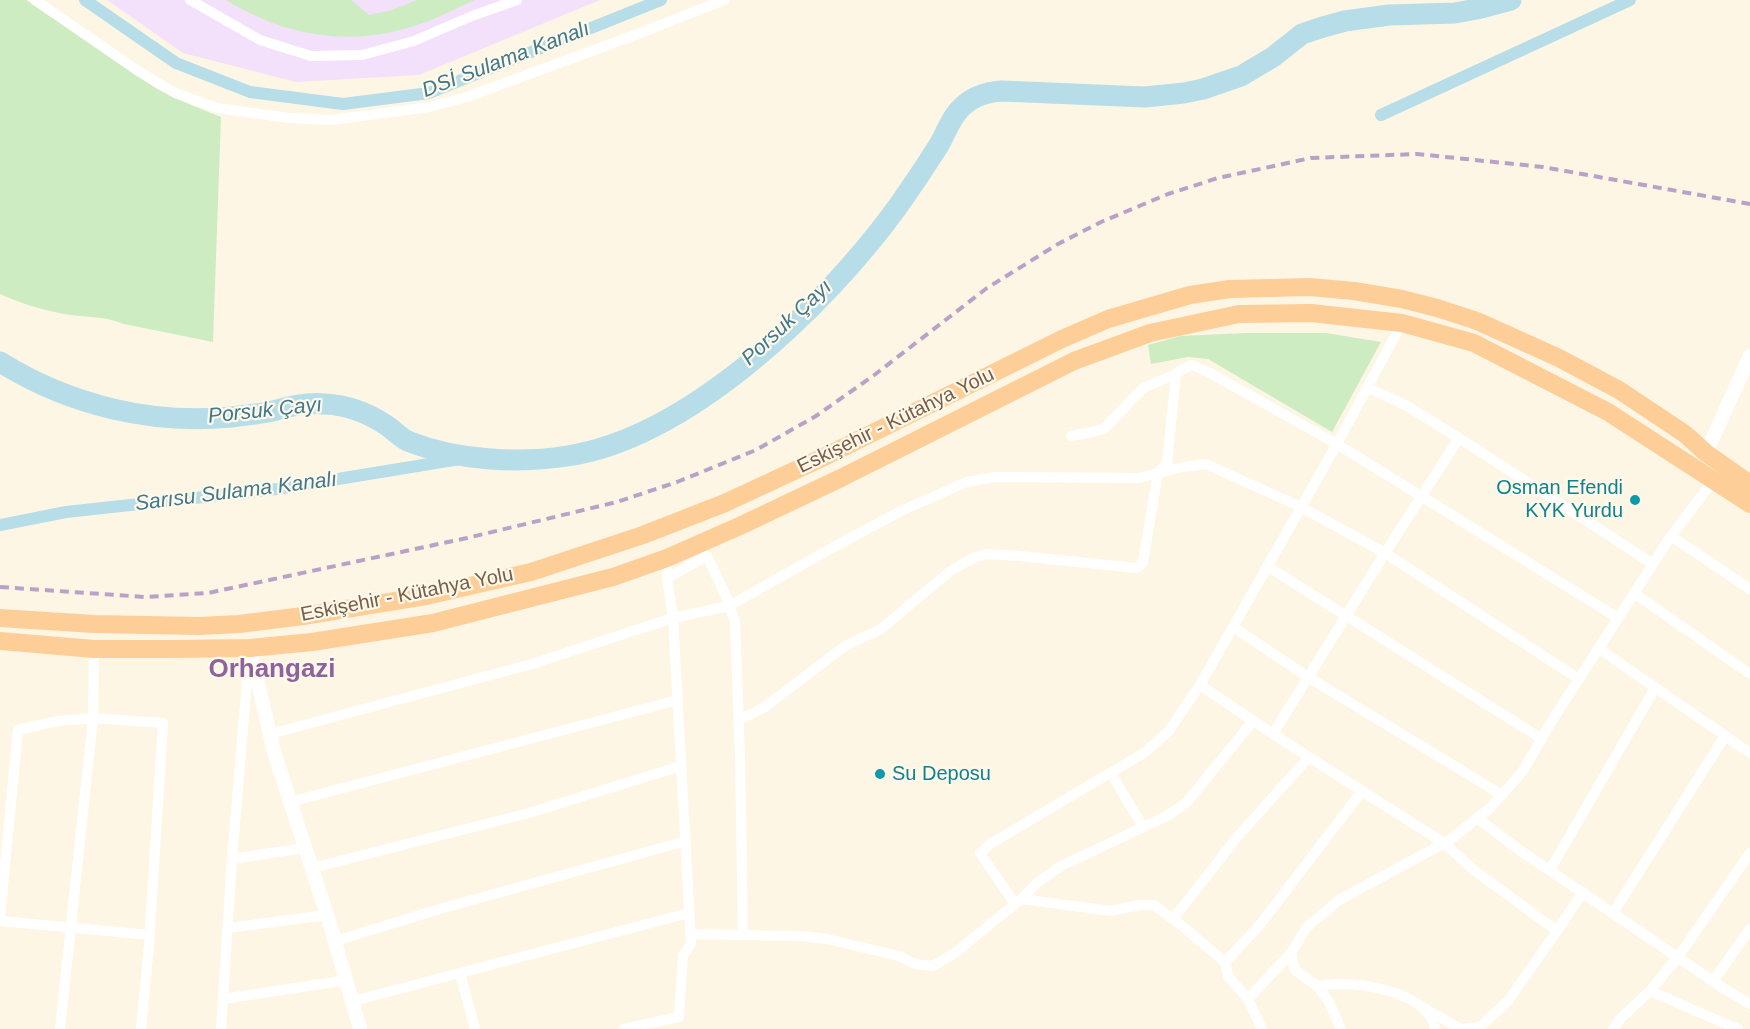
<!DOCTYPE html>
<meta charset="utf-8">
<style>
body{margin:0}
canvas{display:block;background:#fef6e4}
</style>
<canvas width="1750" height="1029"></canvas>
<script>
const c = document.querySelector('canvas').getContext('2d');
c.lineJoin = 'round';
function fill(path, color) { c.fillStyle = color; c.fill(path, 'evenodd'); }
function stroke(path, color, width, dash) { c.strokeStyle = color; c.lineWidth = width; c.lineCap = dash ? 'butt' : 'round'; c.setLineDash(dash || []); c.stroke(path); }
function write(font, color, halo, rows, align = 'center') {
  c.font = font + ' Arial,sans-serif'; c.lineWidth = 4.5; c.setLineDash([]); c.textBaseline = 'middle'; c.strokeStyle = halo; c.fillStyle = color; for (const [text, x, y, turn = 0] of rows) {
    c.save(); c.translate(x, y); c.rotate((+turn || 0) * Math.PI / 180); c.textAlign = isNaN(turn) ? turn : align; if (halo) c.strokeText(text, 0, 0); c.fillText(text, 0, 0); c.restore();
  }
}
const education = new Path2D(`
 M107,0H600L419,75L296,82L183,53Z`);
const green = new Path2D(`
 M0,0H26L157,89L191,105L221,117L213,342L124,324C103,315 85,318 64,314C43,310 19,303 0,294Z
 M226,0H351L369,15L392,10L417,0H475C453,10 430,22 407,28C344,47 281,34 226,0Z
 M1246,333H1326L1381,342L1332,432L1208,359L1188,357L1151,364L1148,345L1180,336Z`);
const canal = new Path2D(`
 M85,0L176,63L250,92L343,104L429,93L661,0
 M1381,115L1630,0
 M0,525L66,512L277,489L472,457`);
const river = new Path2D(`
 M0,362C69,405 151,425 232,417C245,415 259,414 273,411C290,406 307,402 325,404C347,405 368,413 386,425C394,430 401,439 410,442C456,460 518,464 567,456C689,438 826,305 896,209C911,188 925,167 939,145C946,133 950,119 960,109C971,97 986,92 1002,91L1145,97L1184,93L1203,89L1241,76L1273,57L1302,34L1323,27L1345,21L1389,15L1455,13L1477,9L1511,0`);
const minor = new Path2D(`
 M35,0L138,71L175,93L217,108L289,118L331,120L429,107L467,97L635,35L724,0
 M190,0L260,40L311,56L362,55L414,41L472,16L517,0
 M1367,387L1407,406L1459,438L1653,564
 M1071,436L1093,432L1105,428L1143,388L1176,374
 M1671,536L1750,589
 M1267,566L1542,739
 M667,578L707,556L726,596L735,622L740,756L743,935
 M1634,593L1750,674
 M1233,627L1308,677L1502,795
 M1598,648L1750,753
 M739,718L745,717L765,707L845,646L881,629L949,572L973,558L986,554L1019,556L1137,568L1143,562L1158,473L1183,467L1206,464L1301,507L1385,553L1579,679
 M270,734L532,664L673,618L729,606L828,550L901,511L967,482L995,477L1140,478L1158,473L1167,463L1176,374L1181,370L1192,365L1210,373L1337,444L1402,323
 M1273,734L1200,685L1337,444L1618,618
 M1111,773L1143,827
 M1362,791L1273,734L1385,553L1459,438
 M290,802L678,700
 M1477,818L1518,849L1723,988L1750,1004
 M232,859L305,848
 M312,868L529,813L681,766
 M1550,870L1655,688
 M1021,899L1037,883L1061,866L1167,816L1186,803L1253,721
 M1015,904L980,853L990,844L1144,753L1168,732L1200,685
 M1613,913L1725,736
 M0,917L18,730L58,721L93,718L94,649
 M1173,919L1238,836L1309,757
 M0,921L150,935
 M228,928L327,915
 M1557,931L1583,892
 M690,934L800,936L827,939L899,956L915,964L933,966L955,953L1021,899L1111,911L1139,905H1154L1181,925L1225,962L1259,926L1362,791L1444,843L1475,871L1557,931L1508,1001L1480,1027L1461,1029L1422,1007
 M335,941L440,909L686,841
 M1225,962L1228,976L1248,999L1262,1029
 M460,973L475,1029
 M1713,981L1750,929
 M1317,986C1324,986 1332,984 1340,984C1368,983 1430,995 1435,1029
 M1650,991L1678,957L1750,853
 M223,999L347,980
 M1248,999L1291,953
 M353,1001L689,913
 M60,1029L93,718L163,723L149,945L141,1029
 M221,1029L232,859L249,658
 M624,1029L679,1017L683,956L691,944L673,618L667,578V558
 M1341,1029L1328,1000L1317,986L1295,970L1291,953L1306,928L1339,900L1450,840L1490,808L1523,771L1548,727L1671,536L1713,481
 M1613,1029L1621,1018L1650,991L1738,1029`);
const tertiary = new Path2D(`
 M1706,453L1750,356
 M250,648L274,752L329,921L360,1029`);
const trunk = new Path2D(`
 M0,618L94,624L199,626L239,624L303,616L426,596L531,572L643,535L725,503L826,456L1062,339L1108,319L1190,295L1230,289L1310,287L1354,291L1402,299L1437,308L1477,321L1559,358L1619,390L1685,434L1706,453L1750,484
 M0,641L94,649H172L250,648L312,642L433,623L613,577L667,558L742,525L841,478L1074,361L1150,333L1239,314L1311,313L1402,323L1474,343L1608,412L1750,504`);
const rail = new Path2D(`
 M0,587L145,597L208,593L467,538L617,502L677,482L756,450L816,416L873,376L987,288L1058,244L1101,222L1168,194L1218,178L1311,158L1417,154L1543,167L1750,204`);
const markers = [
 [1635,500,6,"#0f9aa8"],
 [880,774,6,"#0f9aa8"]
];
const streetNames = [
 ["Eskişehir - Kütahya Yolu",896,421,-26],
 ["Eskişehir - Kütahya Yolu",407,595,-11]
];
const cultureNames = [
 ["Osman Efendi",1623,488],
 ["KYK Yurdu",1623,511],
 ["Su Deposu",892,774,"left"]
];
const waterNames = [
 ["DSİ Sulama Kanalı",506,60,-21],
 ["Porsuk Çayı",787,323,-43],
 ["Porsuk Çayı",265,411,-6],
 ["Sarısu Sulama Kanalı",236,492,-7]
];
const districtNames = [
 ["Orhangazi",272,670]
];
fill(education, '#f3e0fa');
fill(green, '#ceecc1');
stroke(canal, '#b7dde8', 12);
stroke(river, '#b7dde8', 21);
stroke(minor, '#fff', 10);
stroke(tertiary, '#fff', 14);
stroke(trunk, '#fece98', 18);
stroke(rail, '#baa1c8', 4, [9, 6]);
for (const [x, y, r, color] of markers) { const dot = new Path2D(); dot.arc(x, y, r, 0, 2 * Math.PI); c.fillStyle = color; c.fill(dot); stroke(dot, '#fff9eb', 2); }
write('20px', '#785d47', '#fff9eb', streetNames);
write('20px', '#0d838f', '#fff9eb', cultureNames, 'right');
write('italic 21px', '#40798c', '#fff9eb', waterNames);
write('bold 26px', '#8e629c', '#fff9eb', districtNames);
</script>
